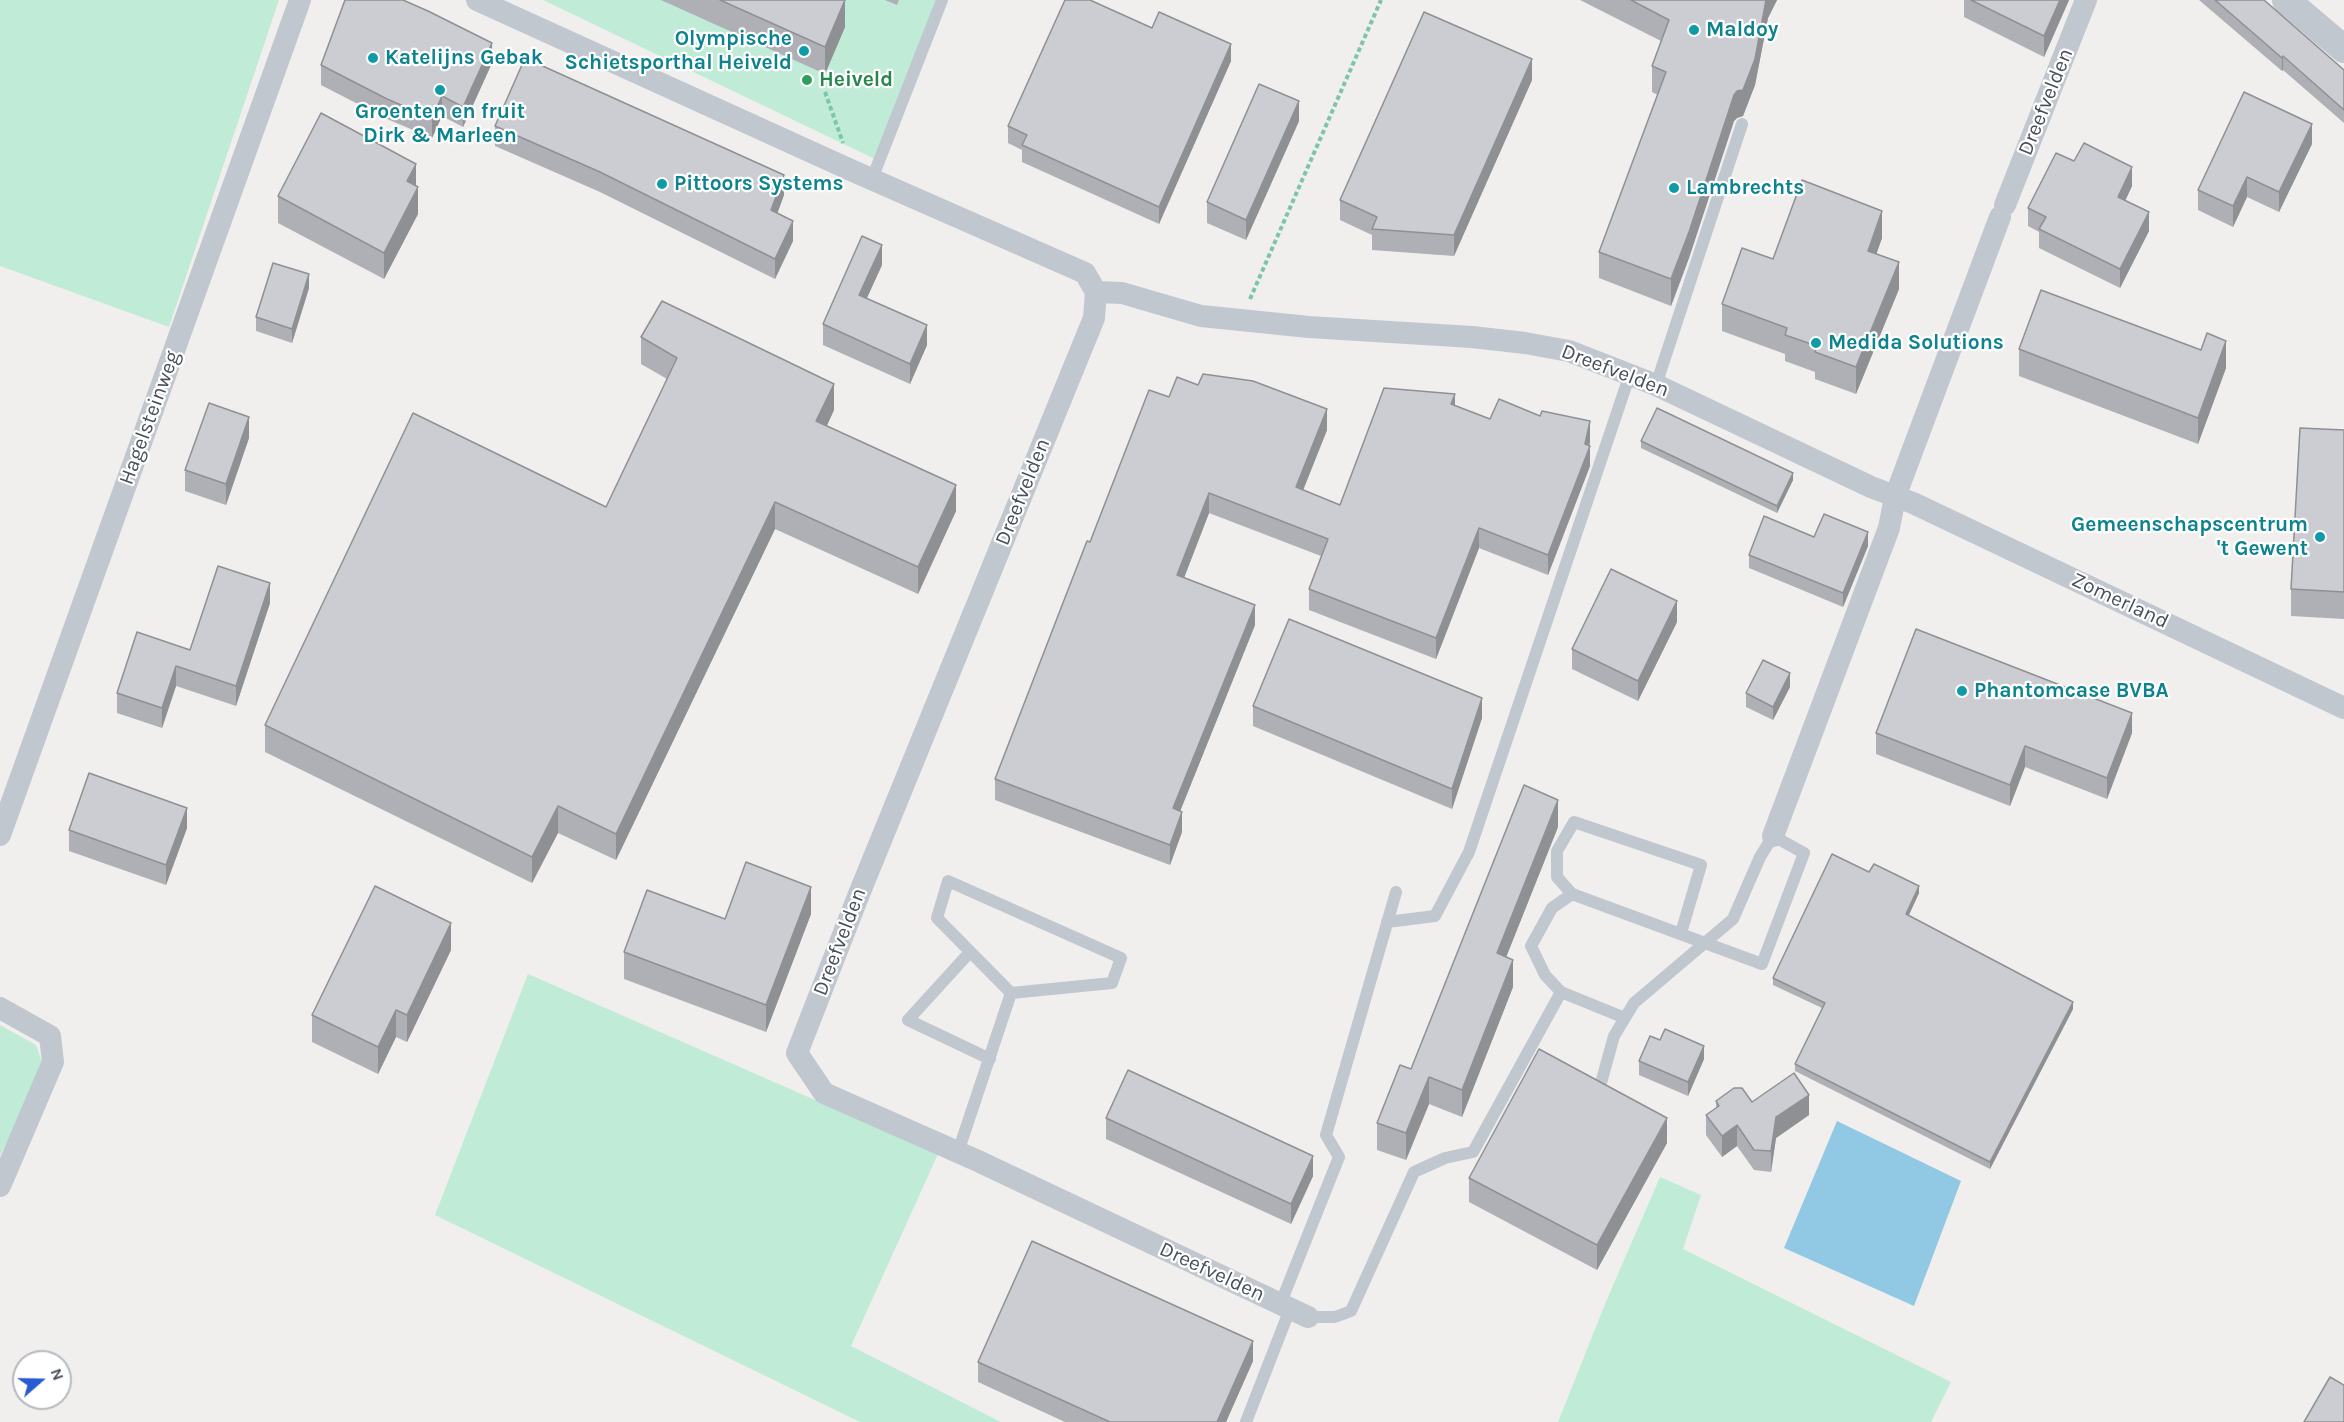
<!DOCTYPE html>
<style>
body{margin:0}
#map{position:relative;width:2344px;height:1422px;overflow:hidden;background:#f1efee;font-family:Karla,sans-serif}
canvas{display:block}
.north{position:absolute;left:12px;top:1350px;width:60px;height:60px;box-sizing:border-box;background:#fff;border:2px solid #b6b9bd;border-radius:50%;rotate:70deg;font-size:16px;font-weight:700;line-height:24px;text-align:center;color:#484f5a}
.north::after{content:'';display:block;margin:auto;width:21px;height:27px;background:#285bd1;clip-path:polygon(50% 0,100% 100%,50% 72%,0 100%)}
</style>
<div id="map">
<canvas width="2344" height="1422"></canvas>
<div class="north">N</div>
</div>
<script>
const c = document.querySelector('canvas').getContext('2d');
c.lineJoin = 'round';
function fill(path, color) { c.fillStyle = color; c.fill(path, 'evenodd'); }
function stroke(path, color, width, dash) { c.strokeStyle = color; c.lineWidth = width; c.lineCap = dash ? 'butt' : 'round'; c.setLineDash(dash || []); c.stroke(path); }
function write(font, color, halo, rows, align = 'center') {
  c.font = font + ' Karla,sans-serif'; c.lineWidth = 4.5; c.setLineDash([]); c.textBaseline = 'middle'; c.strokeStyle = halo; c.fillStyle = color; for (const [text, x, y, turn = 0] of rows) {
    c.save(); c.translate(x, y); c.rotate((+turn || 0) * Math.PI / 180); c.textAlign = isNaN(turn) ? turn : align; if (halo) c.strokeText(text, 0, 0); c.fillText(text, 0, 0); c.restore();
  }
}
const green = new Path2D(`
 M0,0H279L169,327L0,266Z
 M543,0H936L875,159Z
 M528,974L938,1154L851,1346L1001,1422H860L435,1215Z
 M0,1025L36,1045L44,1068L0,1156Z
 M1660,1177L1701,1195L1683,1249L1951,1382L1931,1422H1558L1605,1304Z`);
const water = new Path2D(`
 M1837,1121L1961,1181L1914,1306L1784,1248Z`);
const path = new Path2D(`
 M825,92L843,143
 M1250,299L1381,0`);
const service = new Path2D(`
 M872,179L942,0
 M1656,385L1742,124
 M1572,894L1557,877V851L1574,822L1701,865L1681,933
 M1387,922L1435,916L1469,852L1630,374
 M970,952L908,1020L990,1059
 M1598,1094L1614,1036L1634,1003L1733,919L1760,857L1773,836L1804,853L1762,964L1572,894L1552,908L1531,946L1545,975L1561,992L1625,1018
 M958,1152L1011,993L1112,983L1121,958L948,881L937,918L1011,993
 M1280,1305L1339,1157L1326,1135L1396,892
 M1308,1317H1335L1351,1311L1414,1172L1445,1158L1473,1152L1561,992
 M1246,1422L1290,1309`);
const minor = new Path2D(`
 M477,0L853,171L1085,273L1096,292L1094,318L859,894L797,1053L824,1093L978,1161L1308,1317
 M2005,205L2086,0
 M1096,292L1122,293L1201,316L1309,327L1472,337L1525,343L1569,351L1656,385L1871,487L1913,503L2344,708
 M0,835L300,0
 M1773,836L1889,528L1895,497L2000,217
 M0,1008L50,1036L53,1062L0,1186`);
const tertiary = new Path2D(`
 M2286,0L2344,49`);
const wall = new Path2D(`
 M661,0H845V27L825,74Z
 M885,0H899L897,5Z
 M1580,0H1777L1768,18L1755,85L1743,116L1737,118L1734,121L1689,258L1671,306L1599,278V252L1658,95L1652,92V66L1661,41Z
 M1964,0H2069L2044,57L1964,17Z
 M2199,0H2264L2344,70V123L2283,70L2282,71Z
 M1152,28L1231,61L1159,224L1022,162V150L1008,143V126Z
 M492,63L463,127L442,116L432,138L387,119L321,85V65Z
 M1532,80L1454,256L1372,250V235L1340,220V200Z
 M1299,121L1246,240L1207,223V202Z
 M495,126L784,195L777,213L793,241L775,279L600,192L495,146Z
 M2312,144L2279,212L2247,197L2233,227L2198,210V190Z
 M416,186L418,214L384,279L278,223V196Z
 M2132,186L2125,201L2149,231L2120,288L2039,248V232L2028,226V208Z
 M1882,238L1876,254L1899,289L1856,394L1815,379V372L1785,361V354L1722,331V304Z
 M882,265L867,298L927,345L910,384L823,345V324Z
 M309,288L292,343L256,331V317Z
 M641,337L834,410L827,426L956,511L918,594L775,529L616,860L558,833L532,883L265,752V725L606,507L667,379L641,364Z
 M2019,349L2226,368L2198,444L2019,376Z
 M1198,385L1327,430L1303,490L1340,505L1455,406L1490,419L1590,442L1589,445L1590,466L1548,575L1479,548L1436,659L1309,610V589L1321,556L1209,513L1184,578L1255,625L1180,811L1182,832L1170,865L995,800V779L1090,542L1169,397Z
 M2344,430V619L2291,616V589Z
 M249,438L226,505L185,491V470Z
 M1641,441L1793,480L1777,513L1641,448Z
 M1814,537L1868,546L1843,607L1749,568V555Z
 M270,603L236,706L176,686L162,728L117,713V693Z
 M1677,622L1638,701L1572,669V649Z
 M1790,687L1773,720L1746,707V693Z
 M1253,706L1482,718L1452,809L1253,726Z
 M1876,733H2132L2107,799L2025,767L2010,806L1876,754Z
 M1558,827L1506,957L1513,987L1462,1117L1429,1104L1406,1160L1377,1150V1123L1411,1069Z
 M187,828L166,885L69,851V830Z
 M1869,872L1919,893L1909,915L2073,1009L1990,1169L1795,1071V1064L1822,1008L1773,985V978Z
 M811,914L766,1032L624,979V952L725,919Z
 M451,950L407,1042L396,1037L378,1074L312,1042V1015Z
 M1660,1040L1704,1059L1688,1096L1639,1075V1061Z
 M1716,1101L1752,1102L1809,1115L1776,1138L1771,1172L1754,1170L1737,1146L1722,1157L1706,1135V1115L1716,1108Z
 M1106,1118L1313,1176L1291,1224L1106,1139Z
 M1667,1143L1597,1270L1469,1202V1178Z
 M1253,1361L1226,1422H1065L978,1382V1362Z`);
const shadedWall = new Path2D(`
 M845,0V27L825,74V47Z
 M1766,0H1777L1768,18L1755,85L1743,116L1737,118L1734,121L1689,258L1671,306V279Z
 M2060,0H2069L2044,57V36Z
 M492,43V63L463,127V107Z
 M1231,44V61L1159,224V207Z
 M2283,56V70L2282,71V58Z
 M1532,59V80L1454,256V235Z
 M442,96V116L432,138V118Z
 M1299,101V121L1246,240V220Z
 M2312,124V144L2279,212V192Z
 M416,164V190L407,181Z
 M2132,167V186L2118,216V197Z
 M784,175V195L771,231V210Z
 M2247,177V197L2233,227V206Z
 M418,187V214L384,279V253Z
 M1882,211V238L1868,278V251Z
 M2149,212V231L2120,288V269Z
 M793,221V241L775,279V259Z
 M882,245V265L859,315V295Z
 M1899,262V289L1856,394V367Z
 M309,274V288L292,343V329Z
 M927,325V345L910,384V364Z
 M2226,341V368L2198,444V418Z
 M834,384V410L816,448V421Z
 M1455,394V414L1451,404Z
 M1327,409V430L1296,508V487Z
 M249,417V438L226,505V484Z
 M1590,421V442L1587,455L1590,446V466L1548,575V555L1585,444Z
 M1793,473V480L1777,513V506Z
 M956,485V511L918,594V567Z
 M1209,493V513L1177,596V575Z
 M775,502V529L616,860V834Z
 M1479,528V548L1436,659V638Z
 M1868,532V546L1843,607V593Z
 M270,583V603L236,706V686Z
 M1677,601V622L1638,701V681Z
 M1255,605V625L1173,829V808Z
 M176,666V686L162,728V708Z
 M1790,673V687L1773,720V707Z
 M1482,698V718L1452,809V789Z
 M2132,713V733L2107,799V778Z
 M2025,746V767L2010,806V785Z
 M1558,800V827L1497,980V953Z
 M558,806V833L532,883V857Z
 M187,808V828L166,885V865Z
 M1182,812V832L1170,865V845Z
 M1919,886V893L1906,921V914Z
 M811,887V914L766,1032V1005Z
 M451,923V950L407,1042V1015Z
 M1513,960V987L1462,1117V1090Z
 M2073,1002V1009L1990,1169V1162Z
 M396,1010V1037L378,1074V1047Z
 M1704,1046V1059L1688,1096V1082Z
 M1429,1077V1104L1406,1160V1133Z
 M1809,1095V1115L1776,1138L1771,1172V1151L1776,1117Z
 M1667,1118V1143L1597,1270V1245Z
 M1737,1125V1146L1722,1157V1136Z
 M1313,1156V1176L1291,1224V1204Z
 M1253,1341V1361L1226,1422H1217Z`);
const building = new Path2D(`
 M345,0H403L428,11L492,43L463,107L442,96L432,118L387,99L321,65Z
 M720,0H845L825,47Z
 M1065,0H1090L1152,28L1159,12L1231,44L1159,207L1022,145L1027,135L1008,126Z
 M1631,0H1766L1755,59L1743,90L1737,91L1734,95L1689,232L1671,279L1599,252L1666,72L1652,66L1669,20Z
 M1971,0H2060L2044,36Z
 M2215,0H2264L2344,70V110L2283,56L2282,58Z
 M1424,12L1532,59L1454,235L1372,229L1377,217L1340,200Z
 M525,58L784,175L771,210L793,221L775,259L600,172L495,126Z
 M1259,84L1299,101L1246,220L1207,202Z
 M2244,92L2312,124L2279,192L2247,177L2233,206L2198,190Z
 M321,113L416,164L407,181L418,187L384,253L278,196Z
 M2084,143L2132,167L2118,197L2149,212L2120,269L2039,229L2046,217L2028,208L2056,153L2074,161Z
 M1802,180L1882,211L1868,251L1899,262L1856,367L1815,352L1817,346L1785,335L1787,328L1722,304L1742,248L1773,259Z
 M862,236L882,245L859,295L927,325L910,364L823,324Z
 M273,263L309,274L292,329L256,317Z
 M2041,290L2201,350L2207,333L2226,341L2198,418L2019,349Z
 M662,301L834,384L816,421L956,485L918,567L775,502L616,834L558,806L532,857L265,725L413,413L606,507L677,358L641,337Z
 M1203,374L1253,381L1327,409L1296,487L1340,505L1384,388L1455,394L1451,404L1490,419L1499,399L1540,416L1542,411L1590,421L1585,444L1590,446L1548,555L1479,528L1436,638L1309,589L1328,539L1209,493L1177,575L1255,605L1173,808L1182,812L1170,845L995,779L1061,608L1087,541L1090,542L1149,390L1169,397L1177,377L1198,385Z
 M209,403L249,417L226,484L185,470Z
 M1657,408L1793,473L1777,506L1641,441Z
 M2300,428L2344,430V592L2291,589Z
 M1824,514L1868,532L1843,593L1749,555L1764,516L1814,537Z
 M218,566L270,583L236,686L176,666L162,708L117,693L137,632L190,650Z
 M1611,569L1677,601L1638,681L1572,649Z
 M1289,619L1482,698L1452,789L1253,706Z
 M1916,629L2132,713L2107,778L2025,746L2010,785L1876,733Z
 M1763,660L1790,673L1773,707L1746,693Z
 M89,773L187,808L166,865L69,830Z
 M1524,785L1558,800L1497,953L1513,960L1462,1090L1429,1077L1406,1133L1377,1123L1400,1065L1411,1069Z
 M1832,854L1869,872L1874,864L1919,886L1906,914L2073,1002L1990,1162L1795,1064L1825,1003L1773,978Z
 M746,862L811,887L766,1005L624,952L647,890L725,919Z
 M375,886L451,923L407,1015L396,1010L378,1047L312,1015Z
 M1665,1029L1704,1046L1688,1082L1639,1061L1650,1036L1660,1040Z
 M1539,1049L1667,1118L1597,1245L1469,1178Z
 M1128,1070L1313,1156L1291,1204L1106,1118Z
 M1794,1073L1809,1095L1776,1117L1771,1151L1754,1150L1737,1125L1722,1136L1706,1115L1719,1106L1716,1101L1734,1088H1742L1752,1102Z
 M1032,1241L1253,1341L1217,1422H1110L978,1362Z
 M2330,1377L2344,1385V1422H2304Z`);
const markers = [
 [1694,30,6,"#0f9aa8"],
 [804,51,6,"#0f9aa8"],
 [373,58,6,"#0f9aa8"],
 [807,80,6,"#2e9e5b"],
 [440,90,6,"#0f9aa8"],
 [662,184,6,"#0f9aa8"],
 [1674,188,6,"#0f9aa8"],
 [1816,343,6,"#0f9aa8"],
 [2320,537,6,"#0f9aa8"],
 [1962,691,6,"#0f9aa8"]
];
const cultureNames = [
 ["Maldoy",1706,30],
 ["Olympische",792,39,"right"],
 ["Schietsporthal Heiveld",792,63,"right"],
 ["Katelijns Gebak",385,58],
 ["Groenten en fruit",440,112,"center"],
 ["Dirk & Marleen",440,136,"center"],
 ["Pittoors Systems",674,184],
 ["Lambrechts",1686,188],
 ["Medida Solutions",1828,343],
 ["Gemeenschapscentrum",2308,525,"right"],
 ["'t Gewent",2308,549,"right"],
 ["Phantomcase BVBA",1974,691]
];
const leisureNames = [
 ["Heiveld",819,80]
];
const streetNames = [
 ["Dreefvelden",2046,102,-68],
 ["Dreefvelden",1615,371,21],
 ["Hagelsteinweg",150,418,-70],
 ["Dreefvelden",1023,492,-68],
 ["Zomerland",2120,601,25],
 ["Dreefvelden",840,942,-69],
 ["Dreefvelden",1212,1272,25]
];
fill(green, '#c0ebd6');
fill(water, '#91c8e4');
stroke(path, '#7bc6ab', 4, [4.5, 3]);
stroke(service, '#c0c7cf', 12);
stroke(minor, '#c0c7cf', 22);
stroke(tertiary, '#c0c7cf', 28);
fill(wall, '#afb0b5');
fill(shadedWall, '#8f9094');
fill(building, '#cccdd3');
stroke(building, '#8f9094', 1.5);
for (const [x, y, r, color] of markers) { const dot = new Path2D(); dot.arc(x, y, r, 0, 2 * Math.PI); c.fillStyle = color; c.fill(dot); stroke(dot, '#fff', 2); }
write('bold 21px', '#0d838f', '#fff', cultureNames, 'left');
write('bold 21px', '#27864d', '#fff', leisureNames, 'left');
write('21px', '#484f5a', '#fff', streetNames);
</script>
